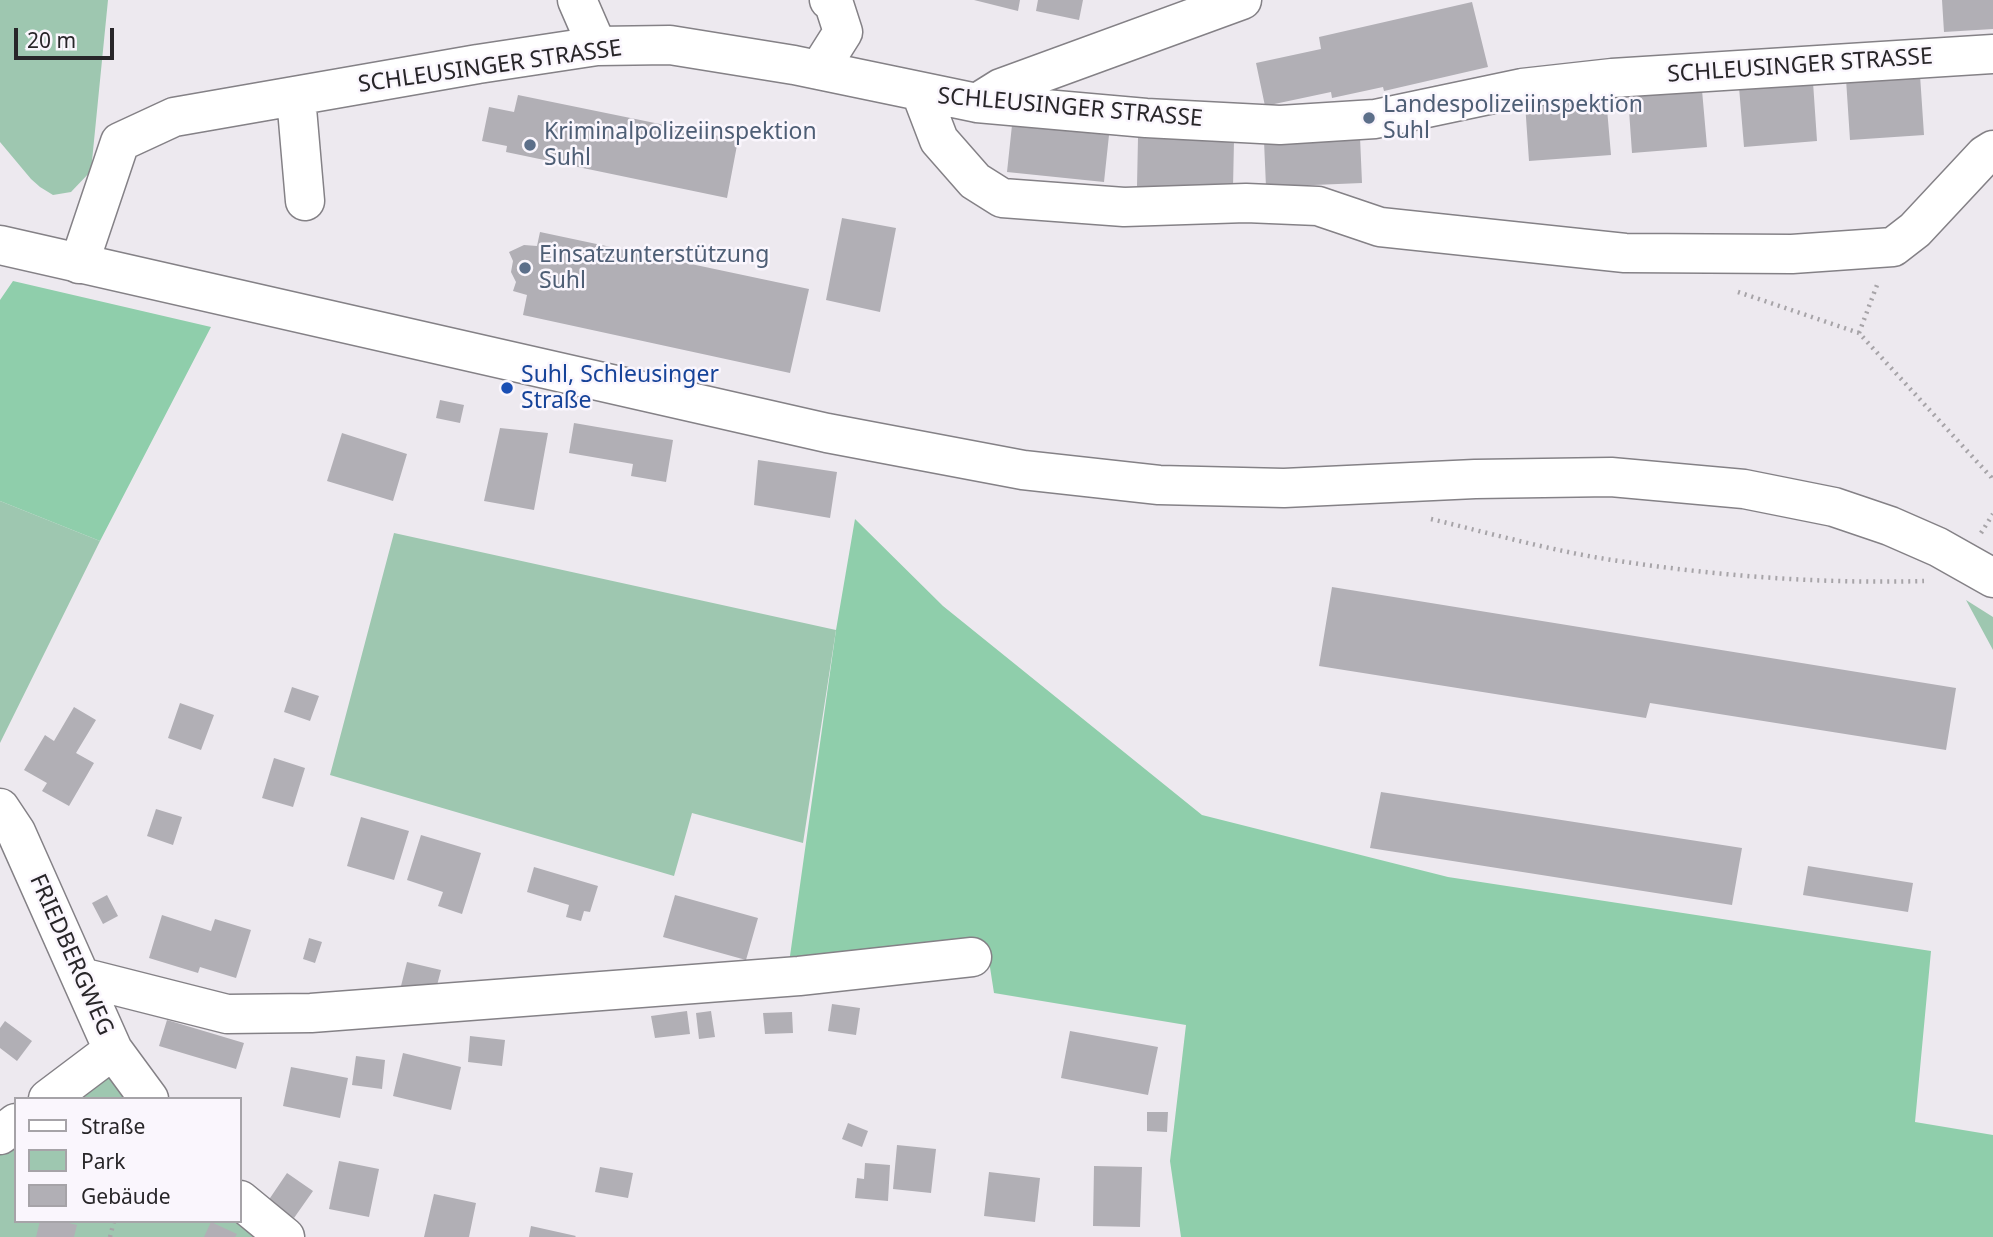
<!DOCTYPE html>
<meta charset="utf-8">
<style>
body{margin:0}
#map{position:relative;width:1993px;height:1237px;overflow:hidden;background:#ede9ef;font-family:"Noto Sans",sans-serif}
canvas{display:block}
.legend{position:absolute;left:14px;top:1097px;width:228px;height:126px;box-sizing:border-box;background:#faf6fd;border:2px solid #a6a3a8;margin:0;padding:9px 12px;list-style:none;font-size:21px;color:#282629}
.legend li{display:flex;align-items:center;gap:14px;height:35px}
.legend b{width:35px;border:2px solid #a6a3a8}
.scale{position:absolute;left:14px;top:28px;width:100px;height:32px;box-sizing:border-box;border:4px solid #282629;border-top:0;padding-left:9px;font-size:21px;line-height:24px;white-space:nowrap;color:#282629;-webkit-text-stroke:5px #faf6fd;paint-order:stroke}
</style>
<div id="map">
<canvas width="1993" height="1237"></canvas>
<ul class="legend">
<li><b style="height:9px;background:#fff"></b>Straße</li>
<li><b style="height:19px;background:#9ec7b0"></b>Park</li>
<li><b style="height:19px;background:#b1afb5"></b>Gebäude</li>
</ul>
<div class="scale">20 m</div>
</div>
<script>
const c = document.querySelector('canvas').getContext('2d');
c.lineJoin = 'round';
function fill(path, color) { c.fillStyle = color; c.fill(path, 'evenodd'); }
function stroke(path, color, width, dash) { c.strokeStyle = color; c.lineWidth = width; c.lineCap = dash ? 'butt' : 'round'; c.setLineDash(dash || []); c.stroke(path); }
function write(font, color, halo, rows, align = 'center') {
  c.font = font + ' "Noto Sans",sans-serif'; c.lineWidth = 5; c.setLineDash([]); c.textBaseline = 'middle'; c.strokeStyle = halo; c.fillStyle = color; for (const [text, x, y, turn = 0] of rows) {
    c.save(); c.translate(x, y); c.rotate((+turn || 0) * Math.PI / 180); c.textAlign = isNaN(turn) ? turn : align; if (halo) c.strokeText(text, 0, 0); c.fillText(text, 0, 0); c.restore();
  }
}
const green = new Path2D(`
 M0,0H108L91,171L71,192L53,195L40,187L31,179L0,142Z
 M0,501L100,541L0,743Z
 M394,533L836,630L803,843L692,813L674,876L330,775Z
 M1966,600L1993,617V650Z
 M113,1050L149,1099H48Z
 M16,1123V1221H240L285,1237H0V1135Z`);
const forest = new Path2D(`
 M13,281L211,327L100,541L0,501V300Z
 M855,519L943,606L1202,815L1448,877L1931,951L1915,1122L1993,1135V1237H1181L1170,1161L1186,1025L994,993L987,948L789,963L836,630Z`);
const building = new Path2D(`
 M974,0H1020L1018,11Z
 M1038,0H1083L1079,20L1036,11Z
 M1942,0H1993V29L1944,32Z
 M1472,2L1488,67L1384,91L1383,87L1332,98L1331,92L1265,106L1256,63L1321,49L1319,37Z
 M1920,75L1924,135L1850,140L1846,79Z
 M1813,82L1817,141L1744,147L1739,87Z
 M1702,90L1707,147L1632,153L1628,96Z
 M518,95L738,140L727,198L506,152L507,146L482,141L489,107L514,112Z
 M1606,97L1611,155L1529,161L1525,103Z
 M1012,125L1109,135L1104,182L1007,172Z
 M1360,137L1362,183L1266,187L1264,141Z
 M1138,138L1234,140L1233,188L1137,186Z
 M842,218L896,228L880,312L826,300Z
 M540,232L809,289L790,373L523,315L527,295L513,291L516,282L511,272L513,261L509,252L524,245L537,246Z
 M440,400L464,405L460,423L436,418Z
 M574,423L673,440L666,482L631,476L633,464L569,453Z
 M500,428L548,433L534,510L484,501Z
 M342,433L407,454L393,501L327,481Z
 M758,460L837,472L830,518L754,505Z
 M1332,587L1956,688L1946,750L1650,703L1646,718L1319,666Z
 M292,687L319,696L310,721L284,712Z
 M180,703L214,715L201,750L168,738Z
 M74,707L96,720L76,753L94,763L69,806L42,791L47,783L24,770L45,735L54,741Z
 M274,758L305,768L293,807L262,798Z
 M1381,792L1742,848L1732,905L1370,848Z
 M156,809L182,817L173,845L147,836Z
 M361,817L409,831L394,880L347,866Z
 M421,835L481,853L462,914L438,906L443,892L407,880Z
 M1808,866L1913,883L1908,912L1803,895Z
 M534,867L598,886L590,912L584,911L581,921L566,917L569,905L527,892Z
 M107,895L118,916L103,924L92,903Z
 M675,895L758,918L746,960L663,937Z
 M162,915L211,931L215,919L251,930L236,978L200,967L198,973L149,958Z
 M309,938L322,942L315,963L303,959Z
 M407,962L441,970L435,993L401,986Z
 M832,1004L860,1008L856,1035L828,1031Z
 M687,1011L690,1034L655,1038L651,1016Z
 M711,1011L715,1037L699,1039L696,1013Z
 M792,1012L793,1033L765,1034L763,1013Z
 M167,1020L244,1043L236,1069L159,1046Z
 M5,1021L32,1041L17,1061L0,1048V1028Z
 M1070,1031L1158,1047L1148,1095L1061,1078Z
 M470,1036L505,1040L502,1066L468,1062Z
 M403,1053L461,1067L451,1110L393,1096Z
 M356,1056L385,1060L382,1089L352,1085Z
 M291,1067L348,1078L340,1118L283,1106Z
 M1147,1112H1168L1167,1132L1147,1131Z
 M848,1123L868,1131L862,1147L842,1139Z
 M897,1145L936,1149L931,1193L893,1189Z
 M339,1161L379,1169L369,1217L329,1209Z
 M865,1163L890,1165L888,1201L855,1198L857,1178L864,1179Z
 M1094,1166L1142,1167L1140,1227L1093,1226Z
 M600,1167L633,1173L628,1198L595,1192Z
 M989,1172L1040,1178L1035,1222L984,1216Z
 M287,1173L313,1191L294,1218L268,1201Z
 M434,1194L476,1203L469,1237H424Z
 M40,1221H61L77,1225L74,1237H36Z
 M211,1222L237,1234L235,1237H204Z
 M531,1226L576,1236L575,1237H529Z`);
const path = new Path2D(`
 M1738,292L1859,333L1991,477L1993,482
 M1859,333L1877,285
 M1431,519C1493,534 1556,552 1619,561C1719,576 1822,584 1924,581
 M1981,533L1993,514
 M110,1237L114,1221`);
const minor = new Path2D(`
 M577,0L597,46
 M819,70L843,32L833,1L829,0
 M921,93L939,140L975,181L1002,198L1124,207L1246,203L1318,206L1380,227L1625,253L1792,254L1893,247L1915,230L1985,155L1993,150
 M296,97L305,201
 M977,103L1001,88L1242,0
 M79,264L120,142L174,117L478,64L597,46L670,45L794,65L977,103L1146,118L1280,125L1375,119L1522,88L1612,78L1993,54
 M0,808L16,832L113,1050L149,1099
 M81,977L227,1014L311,1013L799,976L972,957
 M48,1099L113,1050
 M0,1135L16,1123
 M240,1200L285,1237`);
const major = new Path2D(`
 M0,245L827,433L1023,470L1159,485L1284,488L1475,479L1611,477L1744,489L1834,507L1890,526L1938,547L1993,578`);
const markers = [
 [1369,118,7,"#5c6f8a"],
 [530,145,7,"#5c6f8a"],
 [525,268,7,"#5c6f8a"],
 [507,388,7,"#1a4fb4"]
];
const streetNames = [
 ["SCHLEUSINGER STRASSE",1800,66,-4],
 ["SCHLEUSINGER STRASSE",490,67,-8],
 ["SCHLEUSINGER STRASSE",1070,108,5],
 ["FRIEDBERGWEG",71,955,66]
];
const serviceNames = [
 ["Landespolizeiinspektion",1383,105],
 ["Suhl",1383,131],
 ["Kriminalpolizeiinspektion",544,132],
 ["Suhl",544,158],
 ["Einsatzunterstützung",539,255],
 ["Suhl",539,281]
];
const transitNames = [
 ["Suhl, Schleusinger",521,375],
 ["Straße",521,401]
];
fill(green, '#9ec7b0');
fill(forest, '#8fceab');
fill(building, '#b1afb5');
stroke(minor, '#848186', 41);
stroke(major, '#848186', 41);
stroke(path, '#a7a4a8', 4.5, [2, 5]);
stroke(minor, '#fff', 38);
stroke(major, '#fff', 38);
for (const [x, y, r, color] of markers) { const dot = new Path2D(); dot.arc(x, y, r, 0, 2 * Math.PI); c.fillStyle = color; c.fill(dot); stroke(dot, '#faf6fd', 2.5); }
write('23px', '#282629', '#faf6fd', streetNames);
write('23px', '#4e5e75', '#faf6fd', serviceNames, 'left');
write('23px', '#164399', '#faf6fd', transitNames, 'left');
</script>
